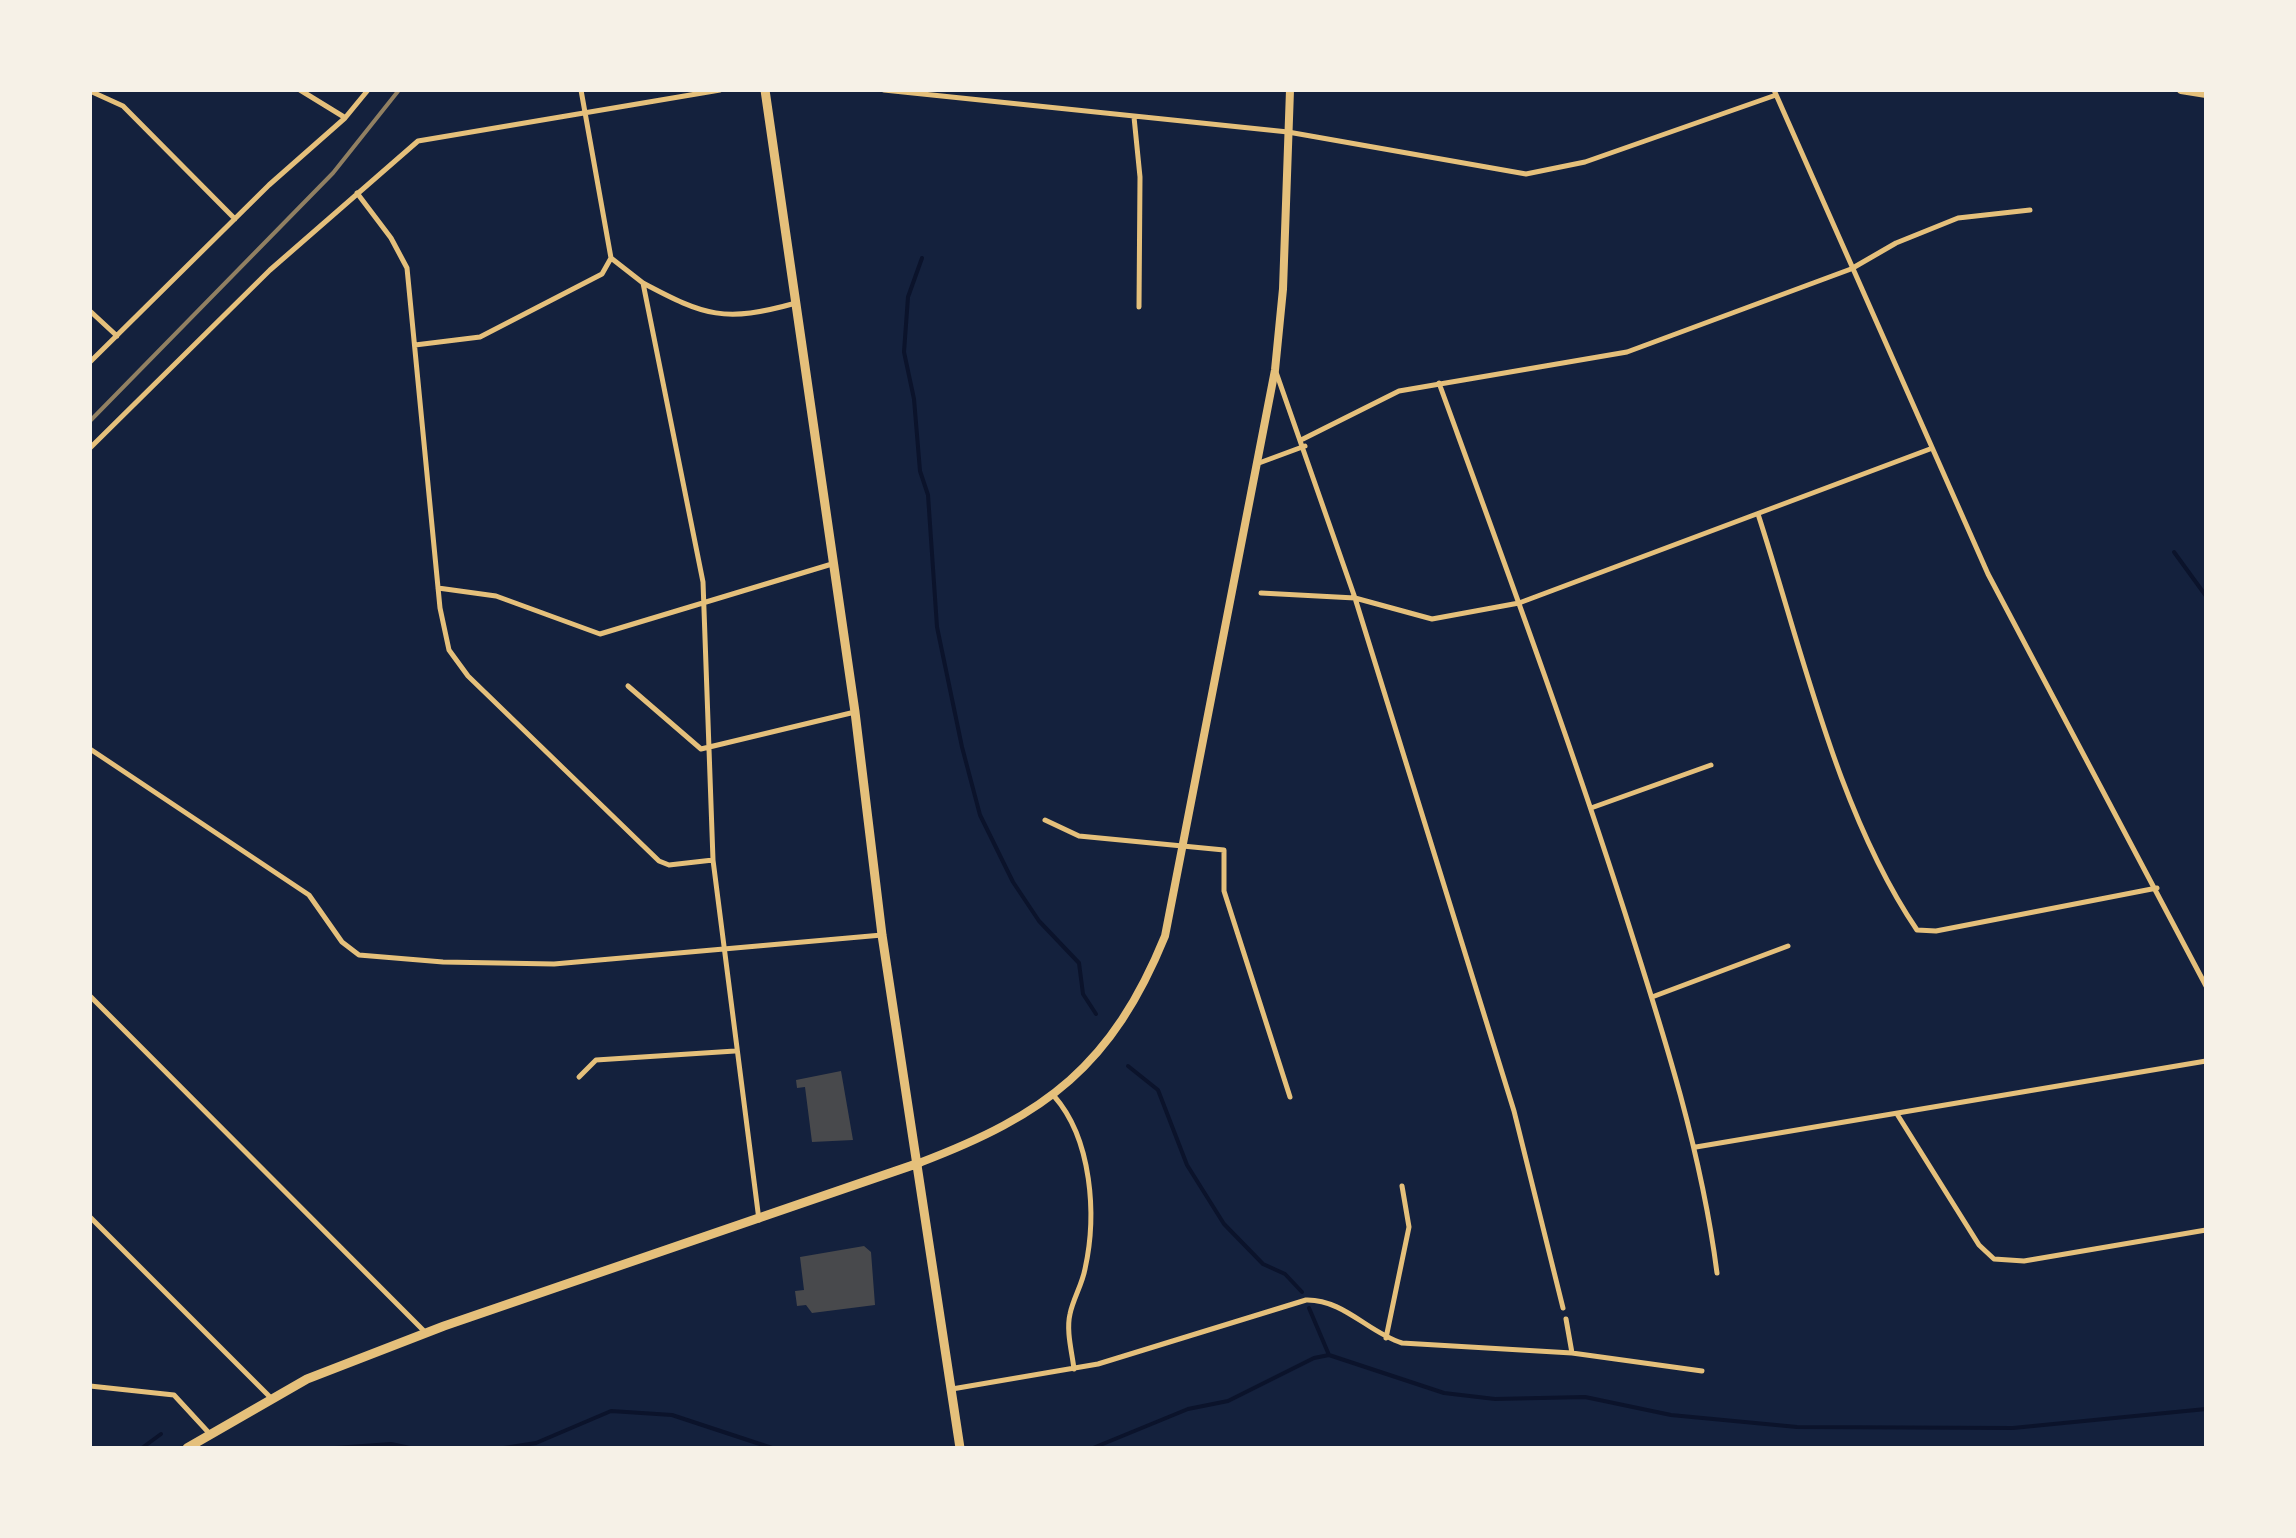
<!DOCTYPE html>
<style>
body{margin:0}
#map{position:relative;width:2296px;height:1538px;overflow:hidden;background:#14213d;font-family:"DM Sans",sans-serif}
canvas{display:block}
.frame{position:absolute;inset:0;border:92px solid #f6f1e7;pointer-events:none}
</style>
<div id="map">
<canvas width="2296" height="1538"></canvas>
<div class="frame"></div>
</div>
<script>
const c = document.querySelector('canvas').getContext('2d');
c.lineJoin = 'round';
function stroke(path, color, width, dash) { c.strokeStyle = color; c.lineWidth = width; c.lineCap = dash ? 'butt' : 'round'; c.setLineDash(dash || []); c.stroke(path); }
function fill(path, color) { c.fillStyle = color; c.fill(path, 'evenodd'); }
const stream = new Path2D(`
 M922,258L908,297L904,352L914,399L920,471L928,495L937,627L962,747L980,815L1013,882L1039,921L1079,963L1083,994L1096,1014
 M2174,552L2206,596
 M1128,1066L1158,1090L1187,1165L1224,1224L1263,1264L1285,1274L1302,1292
 M1309,1308L1329,1355
 M142,1448L161,1434
 M335,1448L391,1444L410,1448
 M504,1448L536,1443L611,1411L672,1415L772,1448
 M1093,1448L1188,1409L1228,1401L1314,1358L1329,1355L1444,1393L1495,1399L1585,1397L1671,1415L1797,1427L2013,1428L2206,1409`);
const building = new Path2D(`
 M841,1071L853,1140L812,1142L805,1087L797,1088L796,1080Z
 M864,1246L871,1252L875,1305L812,1313L806,1305L797,1306L795,1291L804,1290L800,1257Z`);
const minor = new Path2D(`
 M300,90L344,117
 M581,90L611,258L643,283L703,582L713,860L759,1220
 M884,90L1288,132L1526,174L1585,162L1776,95
 M1774,90L1988,574L2206,986
 M90,91L123,106L235,219
 M1134,117L1140,177L1139,307
 M357,193L391,238L407,268L440,608L449,650L468,676L659,861L669,865L713,860
 M643,283C705,316 724,323 796,303
 M90,311L117,336
 M415,345L480,337L602,274L611,258
 M90,362L269,185L345,118L368,90
 M1276,372L1355,598L1514,1111L1563,1308
 M1439,383C1503,559 1568,735 1625,913C1663,1032 1701,1149 1717,1273
 M1303,439L1399,391L1627,352L1851,269L1896,243L1958,218L2030,210
 M90,448L270,270L418,141L720,90
 M1259,463L1305,446
 M1758,514C1802,649 1837,812 1917,930L1936,931L2157,888
 M438,588L496,596L600,634L832,564
 M1261,593L1355,598L1432,619L1519,603L1930,449
 M628,686L701,749L855,712
 M90,749L309,895L342,942L359,955L443,962L554,964L882,935
 M1591,808L1711,765
 M1045,820L1079,836L1224,850V891L1290,1097
 M90,996L426,1333
 M1652,997L1788,946
 M579,1077L596,1060L735,1051
 M1054,1096C1092,1139 1097,1215 1085,1269C1082,1285 1073,1299 1070,1314C1066,1331 1072,1352 1074,1369
 M1897,1114L1979,1245L1994,1259L2024,1261L2206,1230
 M1696,1147L2206,1061
 M90,1217L271,1398
 M1566,1319L1572,1353
 M1386,1338L1409,1227L1402,1186
 M90,1386L174,1395L209,1433
 M952,1389L1098,1364L1306,1300C1343,1299 1369,1333 1402,1343L1572,1353L1702,1371`);
const secondary = new Path2D(`
 M2181,90L2206,94
 M919,1163C1046,1115 1112,1066 1165,936L1275,370L1283,289L1290,90`);
const primary = new Path2D(`
 M765,90L855,712L882,935L960,1448
 M187,1448L307,1379L444,1326L919,1163`);
const rail = new Path2D(`
 M90,421L333,173L399,90`);
stroke(stream, '#0b132b', 4);
fill(building, '#48494c');
stroke(minor, '#e5c07b', 5);
stroke(secondary, '#e5c07b', 8);
stroke(primary, '#e5c07b', 9);
stroke(rail, '#918062', 4);
</script>
